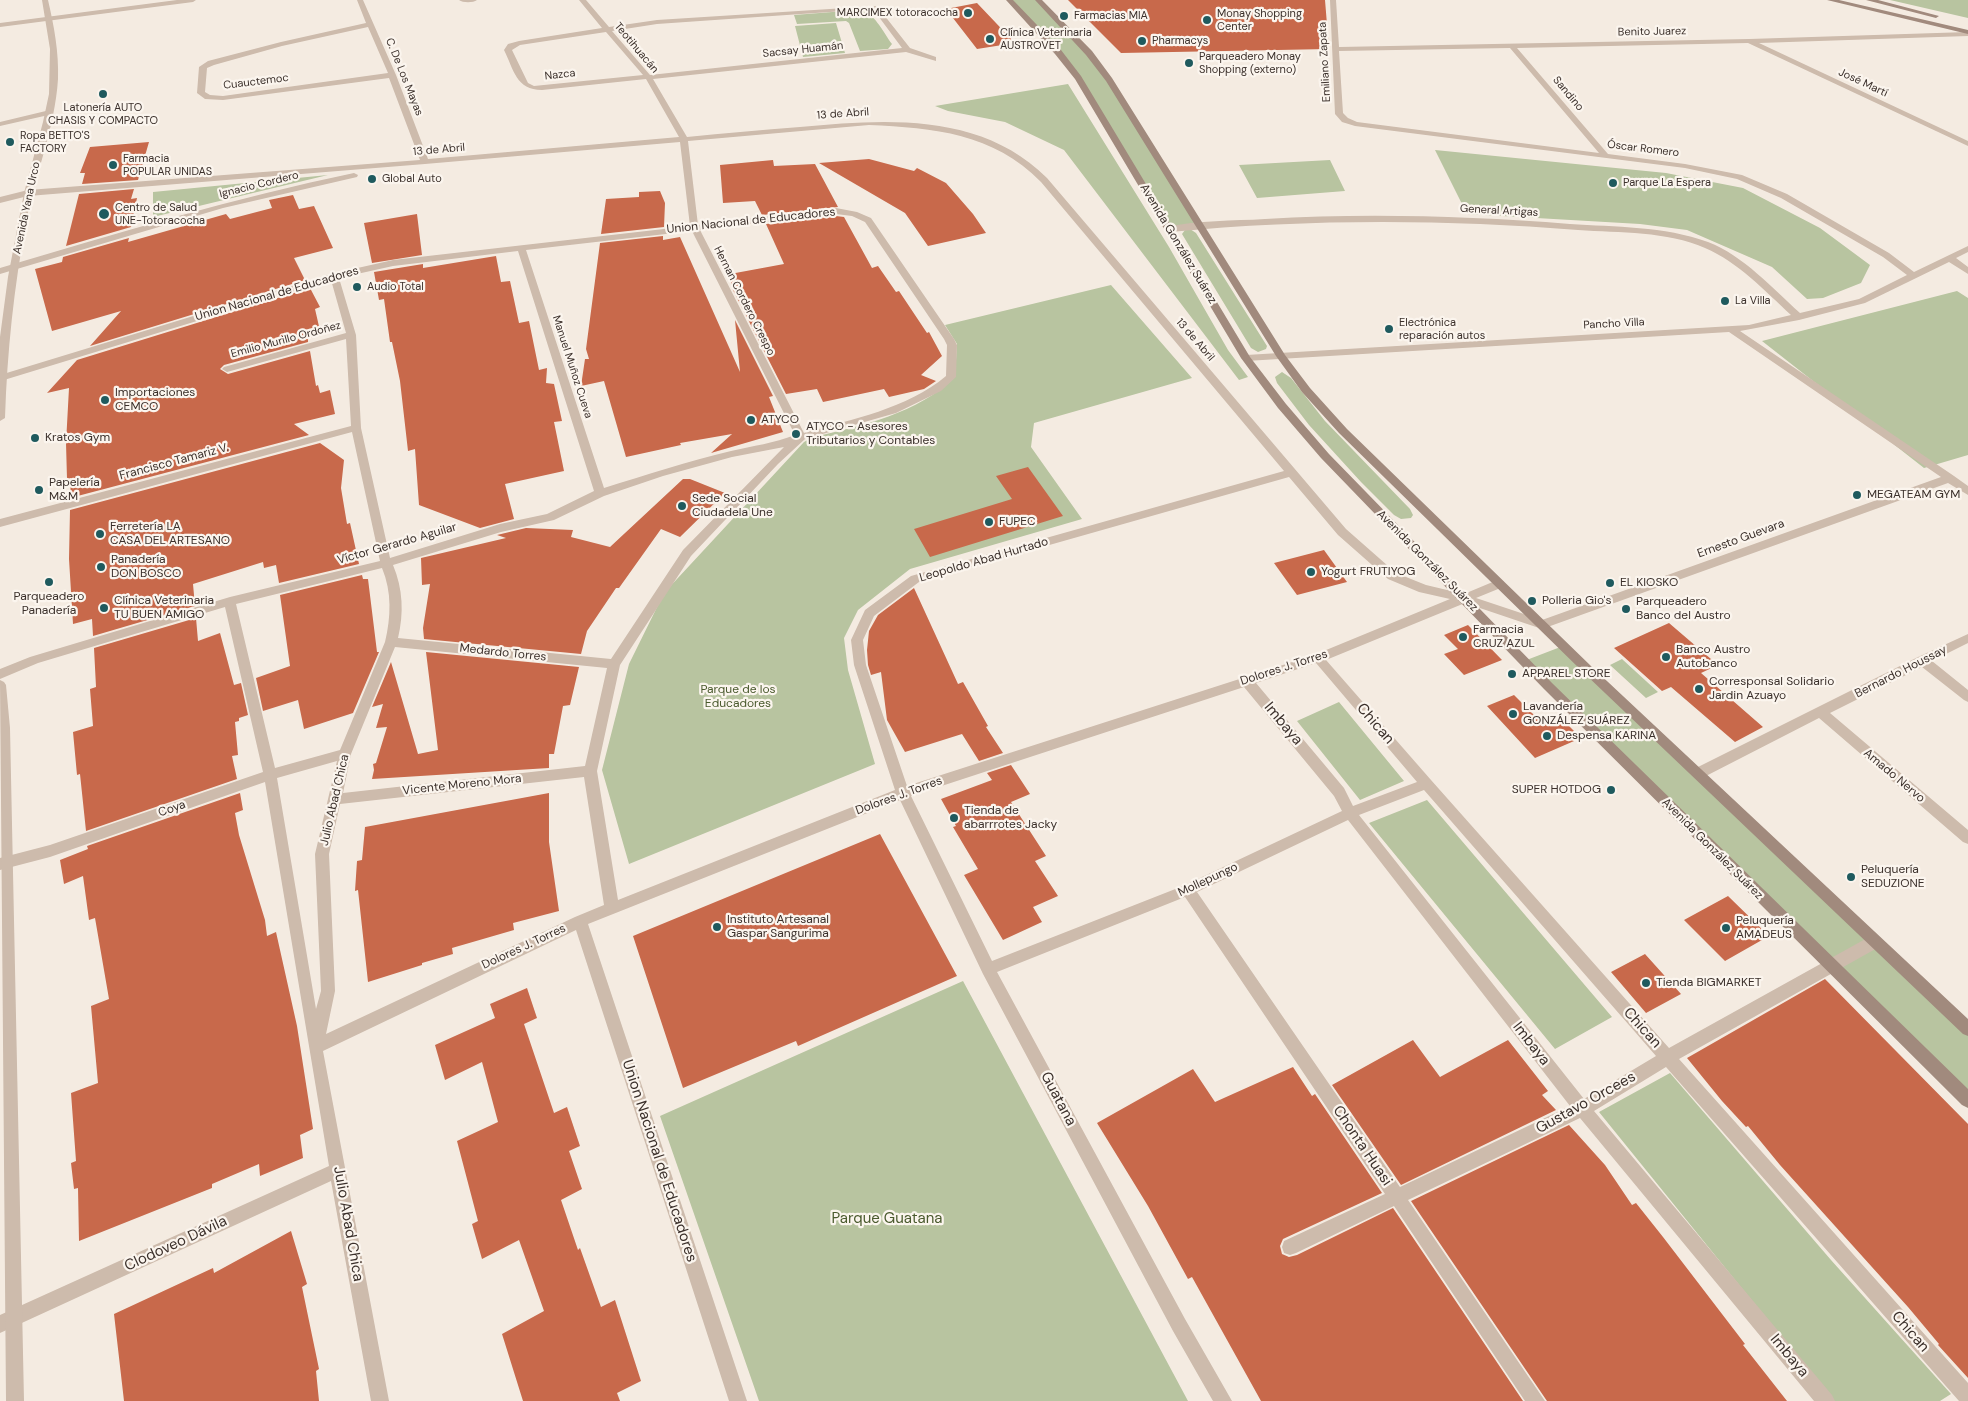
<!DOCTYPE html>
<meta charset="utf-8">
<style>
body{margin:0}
canvas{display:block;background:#f4ebe1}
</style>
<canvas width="1968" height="1401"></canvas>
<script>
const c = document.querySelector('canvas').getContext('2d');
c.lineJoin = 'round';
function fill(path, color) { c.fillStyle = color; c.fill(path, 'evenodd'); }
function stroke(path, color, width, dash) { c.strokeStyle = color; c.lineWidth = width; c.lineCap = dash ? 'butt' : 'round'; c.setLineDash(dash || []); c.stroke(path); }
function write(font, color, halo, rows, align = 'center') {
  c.font = font + ' "DM Sans",sans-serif'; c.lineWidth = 4.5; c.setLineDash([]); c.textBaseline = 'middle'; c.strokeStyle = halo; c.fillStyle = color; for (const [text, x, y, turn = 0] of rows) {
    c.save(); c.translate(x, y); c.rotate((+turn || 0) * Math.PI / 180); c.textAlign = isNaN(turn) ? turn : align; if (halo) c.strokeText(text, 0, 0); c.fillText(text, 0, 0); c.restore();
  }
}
const green = new Path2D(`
 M1009,0H1038L1095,60L1198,226L1170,229L1078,78Z
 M1890,0H1968V18Z
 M858,10C874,11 883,32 892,44L888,49L860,51L849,23L846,21L797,24L794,15Z
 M836,23L845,53L803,57L795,26Z
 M1068,84L1169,247L1228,350L1248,377L1239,380L1064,150L1005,122L948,111L935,106Z
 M1435,150L1666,173L1743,188L1820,228L1870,265L1861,283L1823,298L1807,299L1772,267L1687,230L1640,224L1467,214Z
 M1330,160L1345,191L1257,198L1239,165Z
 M328,175L153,217V192Z
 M1190,229L1196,233L1267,346L1266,349L1258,352L1251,348L1182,234L1185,230Z
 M1111,285L1192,378L1034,423L1031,447L1082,519L910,569L858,610L844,638L848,670L875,764L629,864L602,770L629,664L664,593L804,442L813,437C862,426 918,413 955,377L957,344L945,325Z
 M1957,291L1968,298V455L1924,468L1762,341Z
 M1282,372L1291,378L1325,421L1410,509L1413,515L1411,518L1401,519L1394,515L1361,482L1309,425L1277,383L1275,377Z
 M1563,646L1968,1029V1099L1524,661Z
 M1622,659L1658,692L1646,698L1610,665Z
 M1339,702L1404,781L1360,800L1297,721Z
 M1427,800L1612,1017L1555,1049L1369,823Z
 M963,981L1188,1401H759L660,1116Z
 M1670,1073L1831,1260L1951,1394L1940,1401H1833L1599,1112Z`);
const building = new Path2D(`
 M1068,0H1325L1329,49L1121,53Z
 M977,3L1015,43L977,49L946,9Z
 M149,142L138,180L82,184L85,173H80L90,147Z
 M869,159L914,171L917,168L946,183L973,214L986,233L928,246L905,213L819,163Z
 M773,160L774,166L815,164L838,207L762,215L755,201L723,203L720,165Z
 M134,189L131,199L137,198L131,227L66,246L79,194Z
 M660,191L665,203L664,227L601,234L606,199L639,197V192Z
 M293,195L299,209L314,206L333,248L294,258L305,280L90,346L121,311L52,331L35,269L62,262L63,257L129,238L128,242L226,214L230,219L272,208L269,200Z
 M417,214L422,255L372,263L364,223Z
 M836,216L844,217L872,268L878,266L896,292L899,291L927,333L929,332L942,356L921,375L936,381L924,389L889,397L884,389L823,402L817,389L786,394L732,288L730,274L784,264L766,224Z
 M663,236V240L680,237L740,372L735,320L773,396L769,397L783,432L711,453L732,434L680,443L681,445L626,457L604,381L581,386L585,359H589L586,349L600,243Z
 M496,256L501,282L510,281L519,323L529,321L539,370L547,368L546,383L554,384L562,421L554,422L564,471L505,484L514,519L480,528L419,505L415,449L408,451L400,381L392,342H390L384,299L379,300L374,272L423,264V268Z
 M310,288L320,307L315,309L321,335L308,338V342L224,365L220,369L228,374L310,351L316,386L318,385L320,393L330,390L335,414L294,424L309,435L70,498L71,478L67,479L66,443L69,388L47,393L77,360Z
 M320,443L344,460L341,488L347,524L350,523L359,564L279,583L276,565L264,568L263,562L193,584L195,606L93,636L92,619L73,624L69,559L70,510Z
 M1028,467L1063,516L930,557L914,529L1012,499L996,476Z
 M683,479H690L725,493L680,537L661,529L619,588H616L587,631L581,654L424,639L423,628L430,584L422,585L421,558L506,538L497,535L526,528L573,530L571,537L610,547Z
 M1324,550L1347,582L1297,595L1274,563Z
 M362,575L363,579H368L377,652H379L353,713L304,729L298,700L263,711L256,678L290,666L280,595Z
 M914,588L958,684L963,682L988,726L986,727L1003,753L979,761L962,734L905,752L887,720L881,672L871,675L868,665L867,650L869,631L878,615Z
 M196,618L198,641L220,633L234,685L241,683L248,715L239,718V721L235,722L238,755L232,756L237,779L86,831L80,774L77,775L73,732L93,726L90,689L96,687L94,648Z
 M1669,623L1718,665L1701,673L1763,727L1735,742L1671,687L1662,691L1614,648Z
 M1468,625L1502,660L1464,675L1444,654L1458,649L1444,635Z
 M426,652L579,667L570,705L563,706L554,754H549V768L372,779L374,770L373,764L376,763L387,727L376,728L383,704L372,707L391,662L418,754L438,750Z
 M1514,695L1540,721L1557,714L1581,738L1535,758L1487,706Z
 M1011,765L1030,794L1011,802L1046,856L1035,861L1058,896L1033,907L1042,922L1003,940L964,875L978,869L953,827L956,826L941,799L992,780L987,773Z
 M240,793L243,810L235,813L239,835L265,920L267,936L276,932L297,1026L313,1129L300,1135L303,1158L260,1176L259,1164L212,1184V1188L79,1241L78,1188L74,1189L71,1163L76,1161L71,1093L98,1083L91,1006L109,999L95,918L89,920L83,876L64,884L60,860L88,849L87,846Z
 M549,793V842L559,911L513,923L514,930L452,948L453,954L422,963V965L368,982L358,890L355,891L357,861L362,860L365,827Z
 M880,834L957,976L798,1046L796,1041L683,1088L633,936Z
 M1728,896L1769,936L1725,961L1684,920Z
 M1645,954L1681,994L1646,1013L1611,972Z
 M1825,979L1968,1124V1378L1938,1345L1939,1344L1908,1307L1780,1165L1748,1126L1746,1127L1722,1101L1687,1058Z
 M527,988L537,1018L524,1024L554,1113L567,1107L580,1146L569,1151L582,1189L561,1200L578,1250L580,1248L601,1307L615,1300L641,1381L617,1393L620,1401H523L502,1334L544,1311L519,1240L482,1259L472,1224L478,1221L457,1141L498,1122L482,1062L445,1080L435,1045L495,1018L490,1004Z
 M1413,1040L1440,1077L1508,1040L1548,1091L1542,1095L1556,1110L1401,1185L1332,1085Z
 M1293,1067L1312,1096L1315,1094L1382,1193L1283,1239L1280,1246L1282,1254L1289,1257L1297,1255L1393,1208L1523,1401H1261L1192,1277L1188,1279L1148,1206L1097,1123L1193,1069L1215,1102Z
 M1569,1125L1605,1165L1632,1205L1636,1203L1663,1237L1745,1344L1743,1345L1787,1401H1547L1411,1201Z
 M291,1231L307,1284L302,1287L319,1369L316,1371L319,1401H124L114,1314L213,1268L214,1273Z`);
const minor = new Path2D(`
 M177,0H196L193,2L0,27V23Z
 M357,0H363L396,75L428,159L679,137L646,79L542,90C516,90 514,70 504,50L508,44L519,41L602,28L579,0H586L609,27L657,20L877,6L910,48L936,57V61L906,52L653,79L687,137C724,133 762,130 800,127C886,119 981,112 1047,178L1346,529L1396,573L1426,585L1464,594L1495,581H1503L1505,584L1503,587L1476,598L1542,620L1941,477L1729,332L1246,361L1241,358L1246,355L1749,325L1791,315C1765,291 1738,262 1705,248C1667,231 1620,233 1578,230C1442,219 1306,219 1170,232L1166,229L1167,227C1198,220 1233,221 1265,219C1366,213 1468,216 1570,224C1615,227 1664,226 1708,242C1744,256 1772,288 1800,313L1859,299L1907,275L1883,257L1781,198L1737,179L1685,168L1355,126L1342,122L1335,114L1330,0H1336L1339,47L1749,39L1968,32V36L1759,43L1968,141V146L1748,43L1517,48L1608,154L1685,164L1742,175L1787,194L1889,253L1914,272L1968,246V252L1956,258L1968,267V274L1949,262L1865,303L1799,320L1740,331L1954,476L1968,486V495L1948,483L1542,629L1465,603L1326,660L1431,780L1669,1048L1869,937L1874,936L1879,937L1881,942L1879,947L1679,1059L1968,1383V1401H1959L1666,1067L1594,1111L1832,1395L1835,1401H1814L1580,1118L1408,1200L1545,1401H1525L1394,1206L1296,1253L1290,1255L1284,1253L1282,1247L1284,1241L1385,1194L1185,897L997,972L1185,1319L1232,1401H1213L1173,1331L983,974L900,800L588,924L747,1401H729L576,930L323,1051L389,1401H371L331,1181L0,1333V1315L329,1166L265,782L50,857L0,870V858L50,845L263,772L225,607L38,663L0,679V669L30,657L230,597L380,561L352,432L0,527V519L351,426L346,339L227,372L222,369L224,367L346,333L331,280L4,380L0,381V375L331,274L393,260L690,226L680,142L425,164L28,196L0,203V197L28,190L420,160L389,78L223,100L205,99L197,93L199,67L208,61L281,42L366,23ZM873,9L902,48L650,75L612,31L657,24ZM368,27L388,73L223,96L210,95L205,92L207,68L214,65L282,46ZM606,32L643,75L534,86L528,83L512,50L520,45ZM1510,48L1599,153L1357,122L1348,118L1343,113L1339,51ZM869,125C934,128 993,133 1041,182L1284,471L911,576L865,610L851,640L854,665L895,790L618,900L597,771L620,665L691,556L778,464L805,439L896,413L941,391L956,377L957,345L954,339L871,218L857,212L836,208L698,225L688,141ZM836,214L852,216L865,222L944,339L947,345L946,376C907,409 852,419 804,433L700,230ZM692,231L795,435C774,443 753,446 731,451C688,461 646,475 604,488L526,250ZM518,251L594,491L547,514L500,524L390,558L361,428L356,335L339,278L393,266ZM784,447L683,550L611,659L398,638C404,613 403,589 393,565L501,532L554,520L604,496L663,476L732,457ZM1289,477L1338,535L1388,579L1419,592L1450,599L1314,655L907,786L866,665L863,640L874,616L919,582ZM382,568C392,592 391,617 385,642L340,750L275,768L236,604ZM395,647L607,668L585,766L343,793L351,754ZM1316,663L1417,782L1353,806L1344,788L1256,683ZM1244,687L1334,796L1342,811L1183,886L992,961L911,796ZM337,761L315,854L321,991L316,1009L277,778ZM584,777L604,905L575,917L326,1034L335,991L329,854L340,804ZM1424,790L1656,1056L1584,1099L1359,815ZM1348,820L1570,1106L1400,1187L1197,892Z
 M459,0H477C473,3 463,3 459,0Z
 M50,110H53V114L0,126V122Z
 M354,173L358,175L357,177L223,208L0,274V268C117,233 234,198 354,173Z
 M1968,634V643L1932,661L1968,690V702L1964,700L1922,667L1830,713L1968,830V844L1963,842L1819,718L1704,777L1699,778L1694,777L1692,773L1694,769L1918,657Z`);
const tertiary = new Path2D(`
 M42,0H48C54,26 59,52 58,79C55,128 35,175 26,223C14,287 7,352 5,418L0,421V337L8,277L24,193L43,122L49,94L50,49Z
 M0,680L4,682L6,685L10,728L24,1401H6Z`);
const secondary = new Path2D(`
 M1006,0H1013L1061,50L1081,76L1250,357L1286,404L1329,454L1552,683L1968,1089V1108L1962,1105L1544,689L1321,458L1278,408L1241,358L1075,79L1055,54Z
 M1035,0H1042L1092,51L1112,78L1285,355L1310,388L1347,429L1592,667L1968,1019V1036L1963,1034L1584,673L1339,433L1302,392L1276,356L1106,81L1086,55Z
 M1827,0H1839L1968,30V34Z
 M1866,0H1878L1939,16L1936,18Z`);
const markers = [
 [968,13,5,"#1f5a5e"],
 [1064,16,5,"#1f5a5e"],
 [1207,20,5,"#1f5a5e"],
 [990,39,5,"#1f5a5e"],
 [1142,41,5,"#1f5a5e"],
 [1189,63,5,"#1f5a5e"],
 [103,94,5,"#1f5a5e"],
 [10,142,5,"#1f5a5e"],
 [113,165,5,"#1f5a5e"],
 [372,179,5,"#1f5a5e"],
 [1613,183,5,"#1f5a5e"],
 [104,214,6,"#1f5a5e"],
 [357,287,5,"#1f5a5e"],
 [1725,301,5,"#1f5a5e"],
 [1389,329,5,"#1f5a5e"],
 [105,400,5,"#1f5a5e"],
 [751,420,5,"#1f5a5e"],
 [796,434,5,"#1f5a5e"],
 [35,438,5,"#1f5a5e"],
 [39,490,5,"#1f5a5e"],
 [1857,495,5,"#1f5a5e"],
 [682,506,5,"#1f5a5e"],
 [989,522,5,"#1f5a5e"],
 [100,534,5,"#1f5a5e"],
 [101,567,5,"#1f5a5e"],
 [1311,572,5,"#1f5a5e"],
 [49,582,5,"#1f5a5e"],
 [1610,583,5,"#1f5a5e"],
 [1532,601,5,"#1f5a5e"],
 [104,608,5,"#1f5a5e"],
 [1626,609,5,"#1f5a5e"],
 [1463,637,5,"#1f5a5e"],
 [1666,657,5,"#1f5a5e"],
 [1512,674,5,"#1f5a5e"],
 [1699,689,5,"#1f5a5e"],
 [1513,714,5,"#1f5a5e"],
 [1547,736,5,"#1f5a5e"],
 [1611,790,5,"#1f5a5e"],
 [954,818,5,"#1f5a5e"],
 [1851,877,5,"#1f5a5e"],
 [717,927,5,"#1f5a5e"],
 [1726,928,5,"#1f5a5e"],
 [1646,983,5,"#1f5a5e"]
];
const farPoinames = [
 ["MARCIMEX totoracocha",958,13,"right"],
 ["Monay Shopping",1217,14],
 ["Center",1217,27],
 ["Farmacias MIA",1074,16],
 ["Clínica Veterinaria",1000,33],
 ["AUSTROVET",1000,46],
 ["Pharmacys",1152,41],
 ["Parqueadero Monay",1199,57],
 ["Shopping (externo)",1199,70],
 ["Latonería AUTO",103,108,"center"],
 ["CHASIS Y COMPACTO",103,121,"center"],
 ["Ropa BETTO'S",20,136],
 ["FACTORY",20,149],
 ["Farmacia",123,159],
 ["POPULAR UNIDAS",123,172],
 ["Global Auto",382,179],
 ["Parque La Espera",1623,183],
 ["Centro de Salud",115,208],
 ["UNE-Totoracocha",115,221],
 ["Audio Total",367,287],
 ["La Villa",1735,301],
 ["Electrónica",1399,323],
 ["reparación autos",1399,336]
];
const farStreetnames = [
 ["Benito Juarez",1652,32,-1],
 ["Teotihuacán",636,48,50],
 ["Sacsay Huamán",803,50,-6],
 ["Emiliano Zapata",1325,62,-93],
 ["Nazca",560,75,-6],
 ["C. De Los Mayas",404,77,68],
 ["Cuauctemoc",256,82,-7],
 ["José Martí",1863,83,25],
 ["Sandino",1568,94,50],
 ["13 de Abril",843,114,-4],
 ["Óscar Romero",1643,149,7],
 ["13 de Abril",439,150,-5],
 ["Ignacio Cordero",259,185,-14],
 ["Avenida Yana Urco",27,208,-78],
 ["General Artigas",1499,211,3],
 ["Hernan Cordero Crespo",744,301,63],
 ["Pancho Villa",1614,324,-3],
 ["Emilio Murillo Ordoñez",286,340,-15],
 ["13 de Abril",1195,340,49],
 ["Manuel Muñoz Cueva",572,367,72]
];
const streetNames = [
 ["Union Nacional de Educadores",751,221,-6],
 ["Avenida González Suárez",1178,244,59],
 ["Union Nacional de Educadores",277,294,-16],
 ["Francisco Tamariz V.",174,462,-15],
 ["Ernesto Guevara",1741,539,-20],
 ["Víctor Gerardo Aguilar",397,544,-16],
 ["Leopoldo Abad Hurtado",984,560,-16],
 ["Avenida González Suárez",1427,561,45],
 ["Medardo Torres",503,653,6],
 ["Dolores J. Torres",1284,668,-18],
 ["Bernardo Houssay",1901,672,-27],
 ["Amado Nervo",1894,776,40],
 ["Vicente Moreno Mora",462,785,-6],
 ["Dolores J. Torres",899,796,-20],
 ["Julio Abad Chica",335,800,-77],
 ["Coya",172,809,-19],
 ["Avenida González Suárez",1712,849,45],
 ["Mollepungo",1208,880,-25],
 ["Dolores J. Torres",524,947,-25]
];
const poiNames = [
 ["Importaciones",115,393],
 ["CEMCO",115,407],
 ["ATYCO",761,420],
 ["ATYCO - Asesores",806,427],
 ["Tributarios y Contables",806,441],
 ["Kratos Gym",45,438],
 ["Papelería",49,483],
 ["M&M",49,497],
 ["MEGATEAM GYM",1867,495],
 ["Sede Social",692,499],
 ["Ciudadela Une",692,513],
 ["FUPEC",999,522],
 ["Ferretería LA",110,527],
 ["CASA DEL ARTESANO",110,541],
 ["Panadería",111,560],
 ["DON BOSCO",111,574],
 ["Yogurt FRUTIYOG",1321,572],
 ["EL KIOSKO",1620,583],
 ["Parqueadero",49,597,"center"],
 ["Panadería",49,611,"center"],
 ["Clínica Veterinaria",114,601],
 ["TU BUEN AMIGO",114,615],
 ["Polleria Gio's",1542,601],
 ["Parqueadero",1636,602],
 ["Banco del Austro",1636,616],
 ["Farmacia",1473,630],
 ["CRUZ AZUL",1473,644],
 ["Banco Austro",1676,650],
 ["Autobanco",1676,664],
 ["APPAREL STORE",1522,674],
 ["Corresponsal Solidario",1709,682],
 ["Jardin Azuayo",1709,696],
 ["Lavandería",1523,707],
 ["GONZÁLEZ SUÁREZ",1523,721],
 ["Despensa KARINA",1557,736],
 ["SUPER HOTDOG",1601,790,"right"],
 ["Tienda de",964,811],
 ["abarrrotes Jacky",964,825],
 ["Peluquería",1861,870],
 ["SEDUZIONE",1861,884],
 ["Instituto Artesanal",727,920],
 ["Gaspar Sangurima",727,934],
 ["Peluquería",1736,921],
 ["AMADEUS",1736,935],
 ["Tienda BIGMARKET",1656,983]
];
const parkNames = [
 ["Parque de los",738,690],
 ["Educadores",738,704]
];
const nearStreetnames = [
 ["Imbaya",1283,724,50],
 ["Chican",1375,724,49],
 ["Chican",1642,1028,48],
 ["Imbaya",1531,1044,52],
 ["Guatana",1058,1099,62],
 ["Gustavo Orcees",1586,1103,-29],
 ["Chonta Huasi",1362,1146,56],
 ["Union Nacional de Educadores",659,1161,72],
 ["Julio Abad Chica",348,1224,80],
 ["Clodoveo Dávila",176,1244,-25],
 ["Chican",1910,1332,49],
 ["Imbaya",1789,1356,50]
];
const nearParknames = [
 ["Parque Guatana",887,1219]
];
fill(green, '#b8c4a0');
fill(building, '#c8694b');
fill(minor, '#cdbbac');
fill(tertiary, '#cdbbac');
fill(secondary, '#a18a7d');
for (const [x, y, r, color] of markers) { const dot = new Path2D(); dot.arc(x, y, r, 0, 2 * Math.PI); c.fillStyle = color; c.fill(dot); stroke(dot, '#fbf5ee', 2); }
write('11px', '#3b302b', '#fbf5ee', farPoinames, 'left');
write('11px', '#3b302b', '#fbf5ee', farStreetnames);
write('12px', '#3b302b', '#fbf5ee', streetNames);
write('12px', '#3b302b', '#fbf5ee', poiNames, 'left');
write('12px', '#4a5a2e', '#fbf5ee', parkNames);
write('15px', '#3b302b', '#fbf5ee', nearStreetnames);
write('15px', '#4a5a2e', '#fbf5ee', nearParknames);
</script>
